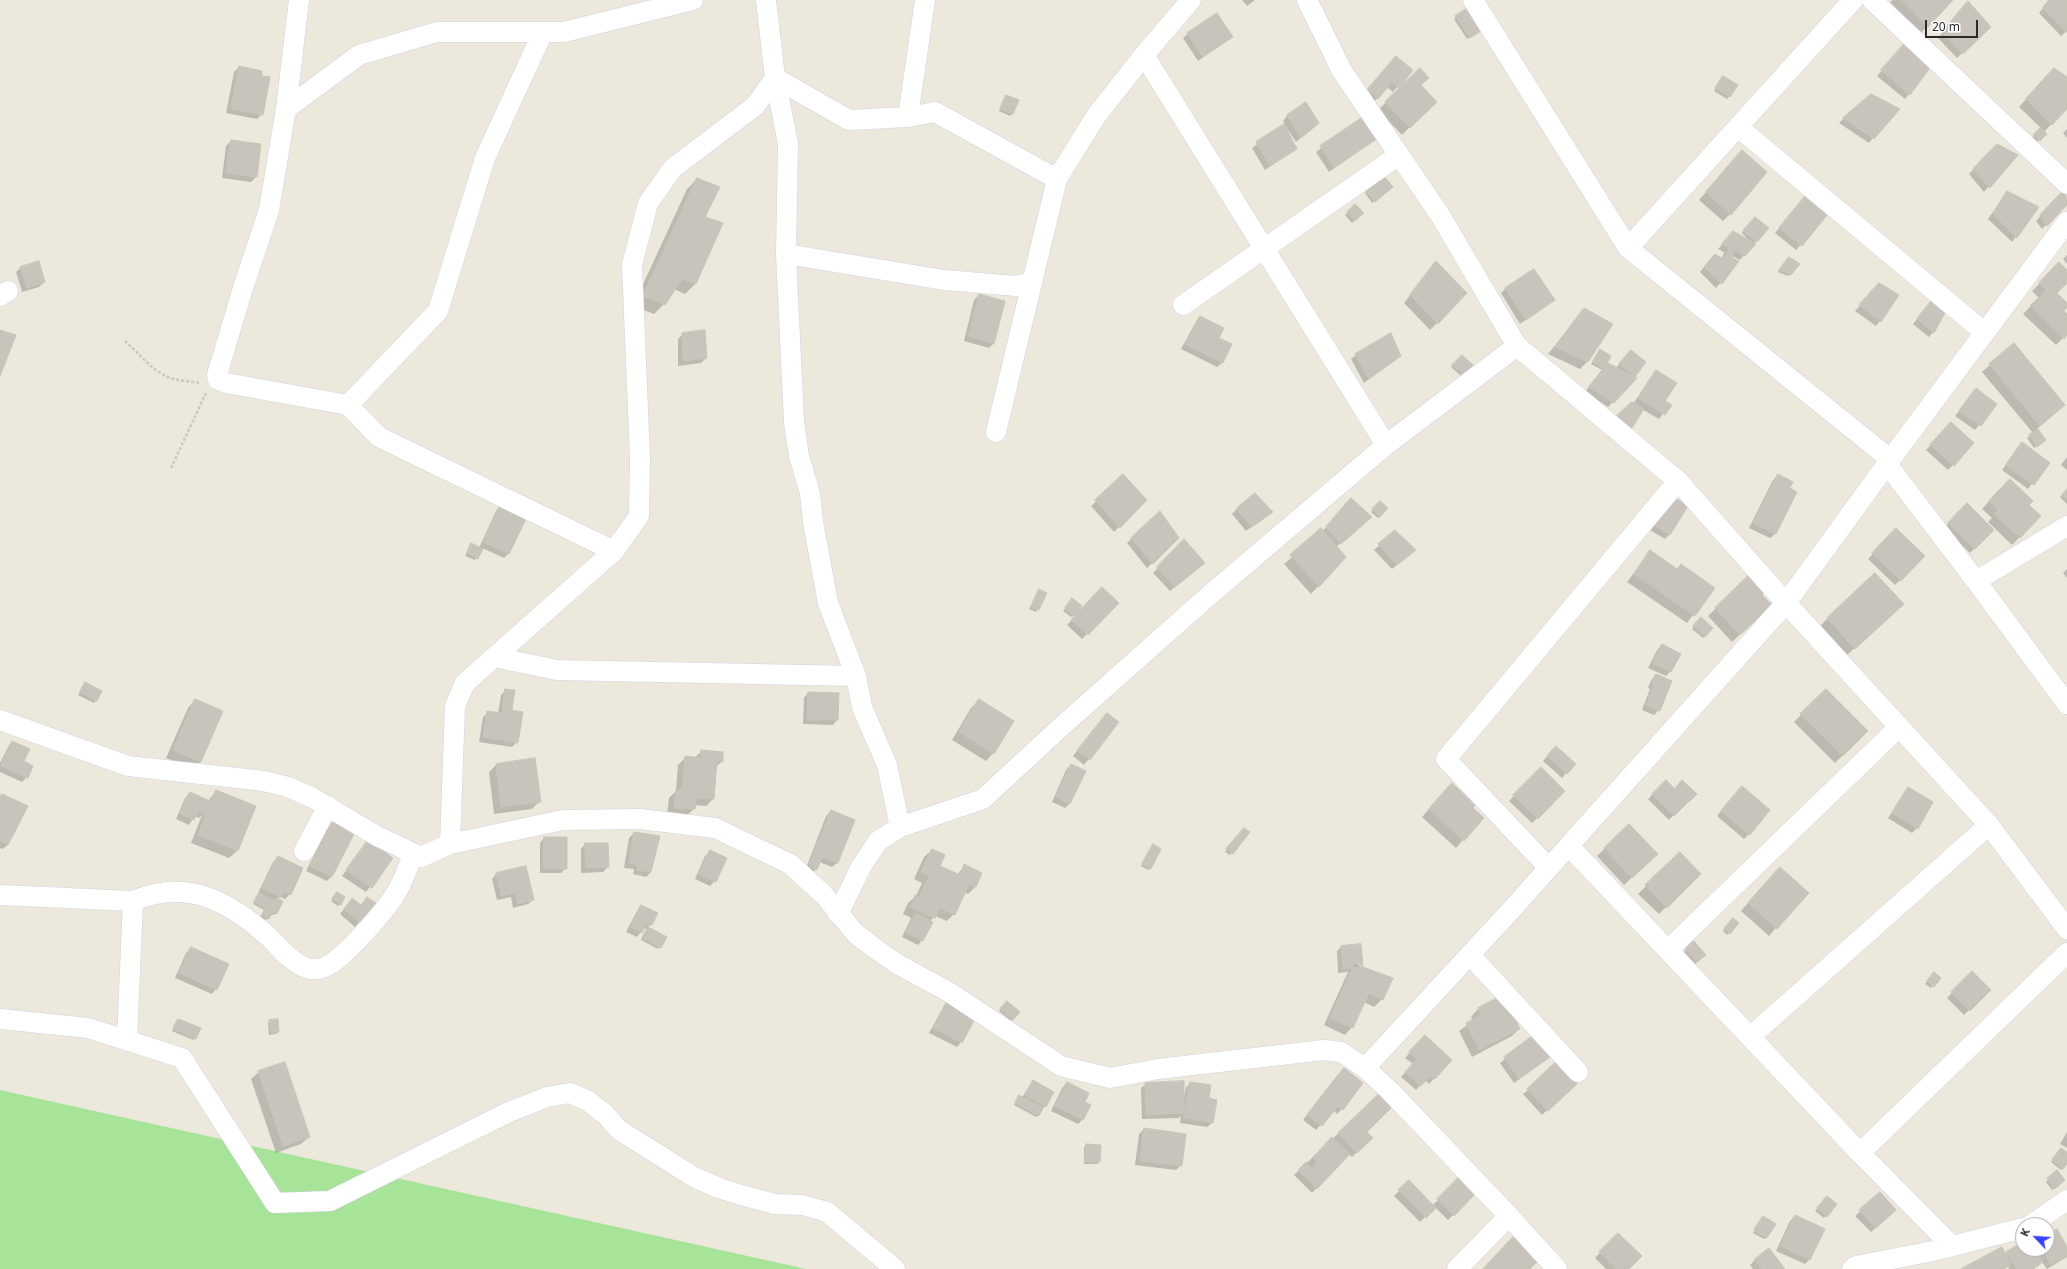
<!DOCTYPE html>
<style>
body{margin:0}
#map{position:relative;width:2067px;height:1269px;overflow:hidden;background:#ece8dc;font-family:"Noto Sans",sans-serif}
canvas{display:block}
.north{position:absolute;left:2015px;top:1217px;width:40px;height:40px;box-sizing:border-box;background:#fff;border:1px solid #aaa;border-radius:50%;rotate:295deg;font-size:11px;font-weight:700;line-height:16px;text-align:center;color:#2a2a2a}
.north::after{content:'';display:block;margin:auto;width:14px;height:18px;background:#3c42fa;clip-path:polygon(50% 0,100% 100%,50% 72%,0 100%)}
.scale{position:absolute;left:1925px;top:20px;width:53px;height:18px;box-sizing:border-box;border:2px solid #2a2a2a;border-top:0;padding-left:5px;font-size:12px;line-height:14px;white-space:nowrap;color:#2a2a2a;-webkit-text-stroke:3px #fff;paint-order:stroke}
</style>
<div id="map">
<canvas width="2067" height="1269"></canvas>
<div class="north">K</div>
<div class="scale">20 m</div>
</div>
<script>
const c = document.querySelector('canvas').getContext('2d');
c.lineJoin = 'round';
function fill(path, color) { c.fillStyle = color; c.fill(path, 'evenodd'); }
function stroke(path, color, width, dash) { c.strokeStyle = color; c.lineWidth = width; c.lineCap = dash ? 'butt' : 'round'; c.setLineDash(dash || []); c.stroke(path); }
const green = new Path2D(`
 M0,1090L806,1269H0Z`);
const shadow = new Path2D(`
 M1242,0H1255L1247,6Z
 M1893,0H1951L1920,34L1890,2Z
 M2049,0H2067V31L2061,36L2039,13Z
 M1963,8L1990,27L1957,58L1938,38Z
 M1466,10L1477,33L1467,39L1454,19Z
 M1188,34L1232,37L1198,61L1183,38Z
 M1900,50L1909,94L1905,99L1877,76Z
 M1396,57L1412,70L1393,92L1387,87L1373,103L1363,95Z
 M239,67L262,114L257,119L226,113L234,72Z
 M1420,70V86L1435,102L1402,135L1378,110Z
 M2046,77L2067,78V107L2044,132L2045,134L2037,142L2032,138L2041,128L2019,107Z
 M1721,79L1736,85L1727,99L1714,91Z
 M1006,96L1012,114L1010,116L999,111Z
 M1305,104L1313,128L1296,142L1286,127L1285,128L1296,149L1265,170L1252,148L1285,124L1283,121L1287,116Z
 M1844,118L1873,138L1869,143L1839,123Z
 M1363,119L1376,138L1329,172L1316,152Z
 M2067,129V138L2063,133Z
 M231,141L260,145L256,177L251,182L222,178L226,146Z
 M1998,145L2016,155L1984,192L1969,174Z
 M1735,159L1730,214L1723,221L1699,200Z
 M697,179L704,217L722,223L695,284L685,294L674,289L664,304L654,314L633,306L687,189Z
 M1390,189L1372,203L1365,193L1367,191Z
 M2065,190L2067,204L2042,229L2036,221Z
 M2007,192L2038,207L2012,242L1988,219Z
 M1806,196L1827,214L1796,250L1775,233Z
 M1355,206L1362,213L1352,223L1345,215Z
 M1755,218L1756,241L1740,260L1732,256L1731,258L1738,261L1716,288L1700,272L1710,260L1722,259L1724,252L1718,249L1729,237L1750,242L1742,233Z
 M2067,255V264L2063,259Z
 M1787,260L1790,274L1788,276L1778,272Z
 M1436,262L1437,323L1430,330L1404,303Z
 M21,267L44,282L39,287L22,292L16,272Z
 M2052,271H2067V282L2056,293L2067,304L2062,311L2067,315V334L2056,345L2023,314L2039,298L2032,291Z
 M1506,288L1554,300L1520,324L1501,293Z
 M1875,289L1880,321L1876,326L1855,311Z
 M979,295L993,344L989,348L964,341L974,300Z
 M1928,306L1933,332L1929,337L1913,324Z
 M1585,309L1612,325L1587,362L1580,369L1548,354Z
 M1200,317L1218,338L1231,345L1222,363L1217,367L1181,349L1196,322Z
 M683,334L706,358L701,363L678,366V339Z
 M2014,344L2064,405L2037,429L2045,440L2034,448L2027,438L2033,433L1982,372Z
 M1600,351L1610,356L1603,369L1608,364L1616,368L1626,356L1645,362L1633,377L1636,378L1608,407L1585,392L1602,370L1591,364Z
 M1356,355L1399,356L1364,383L1351,359Z
 M1462,356L1471,365L1461,376L1451,367Z
 M1656,371L1664,401L1670,405L1659,419L1633,404Z
 M1976,390L1995,404L1975,430L1955,416Z
 M1946,428L1973,443L1948,470L1926,450Z
 M2018,448L2049,463L2028,489L2002,470Z
 M2067,457V470L2061,465Z
 M1123,476L1146,500L1114,532L1091,506Z
 M1778,476L1775,534L1770,538L1749,528L1773,480Z
 M2002,487L2028,505L2040,516L2012,545L1988,522L1992,518L1982,509Z
 M2067,490V504L2060,497Z
 M1665,501L1670,534L1665,539L1648,529Z
 M1380,502L1387,509L1378,518L1371,512Z
 M1346,504L1365,522L1336,547L1345,557L1311,594L1284,564L1322,532Z
 M1967,505L1992,530L1970,553L1944,528Z
 M499,508L508,554L504,558L482,548L475,560L465,556L471,545L479,548L495,513Z
 M1237,509L1272,512L1246,531L1232,514Z
 M1896,530L1924,556L1895,585L1868,559Z
 M1395,531L1410,555L1392,569L1374,550Z
 M1132,538H1178L1147,568L1127,543Z
 M1184,541L1199,567L1170,591L1153,573Z
 M1650,552L1676,570L1713,588L1687,623L1627,582Z
 M2067,569V578L2063,573Z
 M1750,576L1763,612L1732,642L1708,616Z
 M1102,588L1117,603L1082,639L1067,625Z
 M1039,590L1046,593L1036,612L1029,609Z
 M1070,602L1073,615L1071,617L1063,611Z
 M1895,612L1847,655L1820,626L1828,618Z
 M1701,618L1712,628L1703,638L1692,629Z
 M1662,645L1671,671L1666,676L1648,668L1657,650Z
 M1656,675L1659,710L1654,715L1642,710L1650,689L1648,688L1651,680Z
 M85,684L96,701L94,703L78,695Z
 M506,690L517,742L512,747L479,742L483,717L488,712L498,713L501,695Z
 M1826,690L1867,731L1835,763L1794,722Z
 M808,693L837,720L833,725L803,724L804,698Z
 M195,700L222,712L200,762L193,769L166,758L188,708Z
 M979,700L993,753L986,761L952,740L971,708Z
 M1107,714L1118,722L1084,765L1073,756Z
 M12,742L23,762L27,777L22,782L0,772V763L8,747Z
 M702,751L722,761L716,767L713,799L706,806L694,805V809L686,816L667,815L669,798L676,791L678,765L686,757L694,758Z
 M1551,752L1566,773L1562,778L1543,761Z
 M534,759L540,801L532,809L494,814L489,772L496,765Z
 M1071,765L1070,803L1065,808L1052,802L1066,770Z
 M1541,769L1564,791L1532,823L1509,801Z
 M1666,781L1675,790L1682,782L1695,794L1669,820L1648,799Z
 M1908,788L1917,828L1912,833L1888,818Z
 M216,791L254,807L237,851L229,858L191,843L202,815L199,818L195,816L189,825L176,819L185,798L190,793L208,801Z
 M1444,792L1463,840L1456,848L1422,817Z
 M1737,792L1749,834L1744,839L1717,816Z
 M2,795L8,844L3,849L0,848V797Z
 M831,811L837,863L832,867L819,862L816,869L812,874L805,871L826,816Z
 M333,822L354,832L331,877L327,881L306,871L328,827Z
 M1629,825L1656,854L1624,885L1597,856Z
 M1242,831L1249,833L1230,855L1225,852Z
 M634,833L651,872L646,877L633,874L634,869L624,868L629,838Z
 M544,838L566,868L561,873H540V843Z
 M368,841L392,858L366,892L342,876Z
 M585,844L608,867L603,872L581,873V849Z
 M1153,846L1150,868L1148,870L1141,866Z
 M932,850L939,866L957,875L965,865L981,873L975,887L968,894L964,892L954,914L947,921L935,916L930,921L922,940L918,945L902,937L911,918L903,914L908,903L916,896L922,883L914,879L924,857Z
 M710,852L715,881L710,886L695,879L705,856Z
 M1680,853L1700,874L1659,914L1638,894Z
 M278,857L290,894L285,899L280,897L277,900L276,913L274,915L271,914L266,920L260,917L264,910L253,904L260,894L258,893L273,862Z
 M496,874L533,900L528,904L513,908L511,897L497,900L492,879Z
 M1773,875L1776,928L1769,936L1741,911Z
 M335,895L340,904L338,906L331,901Z
 M348,904L361,906L374,904L355,927L340,914Z
 M642,906L651,924L647,928L666,937L658,949L641,940L647,929L644,928L637,937L626,932L637,911Z
 M1731,922L1729,933L1727,935L1723,931Z
 M1694,943L1705,955L1695,964L1684,952Z
 M1341,947L1362,968L1382,999L1374,1007L1364,1002L1352,1027L1345,1035L1324,1025L1348,972L1338,973L1337,951Z
 M191,948L216,989L212,994L175,978L186,953Z
 M1972,973L1989,990L1964,1015L1947,998Z
 M1932,976L1939,978L1931,988L1925,984Z
 M1503,997L1519,1029L1512,1036L1472,1057L1459,1031L1473,1021L1471,1017L1478,1009Z
 M948,1001L961,1042L957,1047L929,1033L944,1006Z
 M1007,1002L1019,1012L1011,1021L999,1011Z
 M178,1020L195,1038L193,1040L172,1031Z
 M270,1021L278,1032L276,1034L269,1035L268,1023Z
 M1534,1037L1544,1061L1514,1083L1500,1063Z
 M1420,1041L1451,1060L1429,1084L1425,1080L1416,1090L1401,1077L1413,1064L1405,1058Z
 M259,1072L309,1137L301,1144L276,1153L251,1079Z
 M1339,1074L1342,1109L1337,1114L1333,1110L1316,1130L1303,1120Z
 M1034,1081L1045,1106L1036,1117L1014,1105L1018,1098L1022,1097Z
 M1067,1083L1084,1103L1083,1119L1078,1124L1051,1111L1062,1088Z
 M1191,1083L1208,1099L1212,1123L1207,1127L1180,1123L1181,1115L1179,1118L1142,1119L1141,1088L1146,1084L1184,1097L1186,1087Z
 M1571,1088L1542,1115L1523,1094L1528,1090Z
 M1382,1092L1365,1132L1371,1138L1352,1157L1349,1154L1312,1193L1294,1175Z
 M1144,1129L1181,1165L1176,1170L1135,1165L1139,1134Z
 M2067,1132V1148L2060,1144Z
 M1087,1145L1100,1146L1099,1162L1097,1164H1084V1147Z
 M2059,1151L2067,1153V1162L2061,1170L2051,1162Z
 M2057,1172L2063,1180L2052,1190L2046,1182Z
 M1458,1180L1473,1195L1448,1220L1435,1207L1420,1222L1394,1196L1409,1182L1432,1206Z
 M1880,1193L1890,1214L1871,1232L1855,1216Z
 M1825,1199L1826,1216L1824,1218L1815,1211Z
 M1795,1216L1810,1259L1805,1264L1776,1251L1790,1221Z
 M1763,1218L1767,1237L1764,1239L1753,1233Z
 M1618,1234L1627,1269H1606L1595,1258Z
 M2047,1236L2067,1249V1257L2047,1269L2042,1262L2034,1269H2009L2008,1266L2005,1269H1963L2005,1255L2023,1243V1249H2047Z
 M1755,1260L1784,1269H1753L1750,1265Z`);
const building = new Path2D(`
 M1902,0H1953L1928,27Z
 M2049,0H2067L2066,32L2043,8Z
 M1968,1L1991,27L1963,54L1942,32Z
 M1466,9L1481,31L1470,38L1455,16Z
 M1217,13L1233,37L1203,57L1187,33Z
 M1904,44L1932,65L1910,95L1881,70Z
 M1396,56L1413,70L1399,88L1392,82L1378,99L1367,90Z
 M239,66L262,71V76L270,77L263,115L231,109Z
 M1420,68L1429,78L1421,85L1437,102L1410,128L1385,102Z
 M2054,68L2067,77V109L2052,125L2026,99Z
 M1723,76L1738,85L1730,97L1715,88Z
 M1871,94L1900,109L1874,139L1843,118Z
 M1006,95L1019,100L1013,114L1000,109Z
 M1306,102L1319,123L1301,138L1287,115Z
 M1363,117L1378,138L1334,168L1320,146Z
 M1284,124L1297,149L1270,166L1256,142Z
 M2040,128L2047,134L2040,141L2033,135Z
 M231,140L261,144L257,177L226,173Z
 M1997,144L2018,155L1990,188L1973,169Z
 M1742,150L1767,172L1731,215L1706,192Z
 M1384,176L1393,187L1375,202L1366,191Z
 M697,178L720,187L705,217L723,223L696,284L682,279L665,305L643,296Z
 M2065,189L2067,205L2047,226L2040,215Z
 M2007,191L2039,207L2017,238L1993,214Z
 M1806,195L1828,214L1802,246L1779,228Z
 M1355,204L1364,213L1355,221L1347,212Z
 M1755,217L1769,228L1757,242L1743,231Z
 M1733,231L1756,244L1745,256L1735,250L1732,258L1739,261L1722,284L1704,267L1715,254L1724,259L1729,247L1722,244Z
 M1789,257L1800,264L1791,275L1779,270Z
 M39,261L45,282L27,288L20,267Z
 M1436,261L1467,293L1438,324L1410,295Z
 M2059,262L2067,270V283L2057,293L2067,303V307L2064,311L2067,314V335L2064,339L2030,306L2046,290L2039,283Z
 M1534,269L1555,300L1526,320L1505,288Z
 M1879,283L1899,295L1881,322L1859,305Z
 M979,294L1005,301L994,344L969,336Z
 M1932,300L1946,311L1934,333L1917,319Z
 M1584,308L1613,324L1588,362L1555,347Z
 M1200,316L1224,328L1219,338L1232,344L1223,363L1185,344Z
 M0,330L16,335L0,376Z
 M705,330L707,358L683,361L682,333Z
 M1391,333L1401,356L1369,379L1355,354Z
 M2014,343L2065,405L2040,426L1989,364Z
 M1600,349L1611,356L1604,369L1593,362Z
 M1631,350L1646,362L1635,377L1619,364Z
 M1462,355L1473,365L1464,375L1452,365Z
 M1608,363L1637,378L1614,403L1589,387Z
 M1656,370L1677,383L1665,401L1672,405L1665,415L1638,398Z
 M1976,388L1997,404L1981,426L1959,411Z
 M1632,402L1644,409L1630,431L1613,419Z
 M1951,422L1974,443L1954,466L1930,445Z
 M2038,429L2046,440L2037,447L2029,435Z
 M2022,442L2050,463L2034,485L2006,465Z
 M1123,474L1147,500L1120,528L1095,500Z
 M1778,474L1793,482L1790,488L1797,492L1776,534L1753,523Z
 M2010,479L2033,501L2029,505L2041,516L2020,538L1994,514L1998,510L1989,501Z
 M2067,489V500L2062,495Z
 M1255,493L1273,512L1252,527L1236,509Z
 M1670,495L1688,506L1670,535L1652,524Z
 M1351,498L1372,517L1341,544L1326,527Z
 M1380,501L1388,508L1380,517L1372,509Z
 M1967,503L1994,530L1975,549L1948,523Z
 M499,507L526,519L509,554L483,542Z
 M1160,511L1179,538L1153,564L1131,538Z
 M1321,528L1346,557L1319,587L1290,555Z
 M1896,528L1925,556L1901,581L1872,553Z
 M1395,530L1416,550L1397,565L1378,544Z
 M1184,539L1205,563L1175,587L1157,567Z
 M471,543L483,549L478,559L467,553Z
 M1650,550L1677,569L1681,564L1715,588L1695,616L1634,574Z
 M1875,573L1904,604L1855,649L1827,618Z
 M1750,574L1766,591L1762,595L1772,605L1740,635L1715,608Z
 M1102,587L1119,603L1088,635L1071,620Z
 M1039,589L1047,593L1039,610L1031,607Z
 M1072,598L1082,606L1074,616L1065,608Z
 M1701,617L1713,628L1705,637L1693,626Z
 M1662,644L1681,654L1671,672L1652,663Z
 M1656,674L1672,681L1660,711L1646,705L1654,684L1652,683Z
 M85,682L102,691L97,701L80,692Z
 M505,689L515,690L512,710L523,712L518,743L483,737L487,711L502,713Z
 M1826,689L1868,731L1843,756L1800,714Z
 M808,692L839,693L838,720H808Z
 M195,699L223,711L201,762L173,750Z
 M979,699L1014,721L994,754L959,732Z
 M1107,713L1119,722L1090,760L1077,751Z
 M12,741L30,749L24,761L33,766L28,778L1,766Z
 M1556,746L1576,764L1567,774L1547,756Z
 M701,750L723,752V762L717,761L714,799L696,798L695,809L674,808L676,790H682L685,756L701,758Z
 M535,758L541,802L501,807L496,764Z
 M1071,764L1086,771L1070,804L1056,797Z
 M1541,767L1565,791L1538,819L1513,795Z
 M1666,780L1688,802L1674,816L1652,794Z
 M1682,780L1697,794L1689,802L1675,789Z
 M1452,783L1475,805L1473,808L1484,818L1464,841L1429,809Z
 M1742,786L1770,810L1750,835L1721,811Z
 M1908,787L1933,802L1918,829L1892,813Z
 M216,790L256,806L238,851L198,835Z
 M190,792L210,801L205,814L198,811L194,820L180,814Z
 M2,794L28,806L8,845L0,841V798Z
 M831,810L855,820L838,863L822,857L817,870L809,866Z
 M333,821L355,832L332,877L310,866Z
 M1629,824L1658,854L1632,878L1604,848Z
 M1244,828L1250,832L1233,854L1226,849Z
 M634,832L660,836L651,872L637,870L638,865L629,863Z
 M544,837H567V869H544Z
 M368,840L393,858L372,888L346,870Z
 M585,843H608L609,867L586,868Z
 M1153,844L1161,849L1151,869L1142,864Z
 M932,849L945,855L940,866L960,875L964,864L982,873L976,887L969,884L955,915L940,908L935,918L910,907L915,895L919,897L929,876L921,872Z
 M710,850L727,858L716,882L699,874Z
 M1680,852L1701,874L1667,908L1645,885Z
 M278,856L303,868L291,895L284,892L281,897L262,888Z
 M526,866L534,900L518,904L515,893L501,896L496,873Z
 M1780,867L1809,893L1777,929L1748,903Z
 M337,892L345,897L341,905L332,899Z
 M259,893L274,901L276,898L283,901L277,914L273,912L269,919L262,915L265,908L254,902Z
 M367,897L376,903L360,922L344,909L352,898L361,905Z
 M641,905L658,913L652,925L647,923L642,933L631,927Z
 M916,913L933,922L923,941L906,932Z
 M1733,918L1739,923L1730,934L1724,929Z
 M648,927L667,937L661,948L642,938Z
 M1694,941L1706,955L1697,962L1685,949Z
 M1361,944L1363,967L1343,969L1341,946Z
 M191,947L229,964L217,990L179,973Z
 M1356,961L1363,967L1393,978L1383,1000L1369,993L1353,1028L1330,1018Z
 M1972,971L1991,990L1970,1011L1951,992Z
 M1934,972L1941,978L1934,987L1927,981Z
 M1503,995L1520,1029L1479,1050L1466,1023L1481,1015L1478,1008Z
 M948,1000L977,1015L962,1043L933,1028Z
 M1007,1001L1020,1012L1013,1020L1000,1009Z
 M178,1019L201,1028L196,1039L173,1029Z
 M278,1019L279,1032L271,1033L269,1020Z
 M1425,1035L1452,1060L1435,1079L1430,1076L1421,1086L1405,1072L1417,1059L1409,1052Z
 M1534,1035L1550,1057L1519,1079L1504,1057Z
 M1557,1061L1577,1084L1548,1111L1527,1089Z
 M285,1062L310,1137L283,1146L258,1071Z
 M1344,1068L1363,1083L1343,1110L1338,1106L1322,1126L1307,1115Z
 M1033,1080L1054,1092L1046,1107L1025,1095Z
 M1184,1081V1113L1146,1115L1145,1083Z
 M1067,1082L1089,1093L1085,1102L1091,1105L1083,1120L1055,1106Z
 M1190,1082L1211,1085L1209,1098L1217,1100L1213,1123L1184,1118Z
 M1382,1091L1395,1104L1367,1132L1373,1138L1357,1153L1338,1133Z
 M1019,1095L1043,1108L1039,1116L1015,1103Z
 M1144,1128L1186,1134L1182,1166L1140,1161Z
 M1332,1137L1350,1154L1317,1189L1298,1170L1306,1162L1312,1168L1317,1162L1313,1158Z
 M1086,1144L1101,1145L1100,1162H1085Z
 M2061,1148L2067,1152V1164L2063,1169L2052,1160Z
 M2057,1170L2065,1180L2055,1189L2047,1179Z
 M1458,1178L1474,1195L1454,1216L1437,1199Z
 M1409,1180L1436,1208L1426,1218L1398,1190Z
 M1880,1192L1896,1210L1876,1228L1859,1210Z
 M1827,1196L1837,1204L1827,1217L1817,1208Z
 M1795,1215L1825,1229L1810,1260L1781,1246Z
 M1763,1216L1776,1224L1767,1238L1754,1230Z
 M2057,1229L2067,1247V1256L2051,1265L2042,1249H2047V1235Z
 M1618,1233L1642,1256L1629,1269H1616L1599,1252Z
 M1513,1237L1538,1261L1530,1269H1483Z
 M2023,1242V1249H2034L2043,1262L2033,1269H2017L2006,1252Z
 M2002,1247L2011,1264L2003,1269H1961Z
 M1769,1248L1785,1269H1762L1754,1260Z`);
const path = new Path2D(`
 M125,341C139,353 151,370 168,377C177,381 190,381 200,383
 M171,468L206,393`);
const minor = new Path2D(`
 M299,0L286,109L269,210L243,288L217,375L218,380L226,383L348,405L438,311L485,158L543,32
 M925,0L908,117L935,112L1057,179
 M1191,0L1144,55L1386,445
 M1307,0L1342,71L1440,215L1517,346L1678,481L1786,603L1989,825L2067,929
 M1473,0L1628,248L1890,459
 M1872,0L2067,184
 M775,78L788,144L786,254L794,422L799,456L810,493L813,522L828,603L856,676L862,707L887,765L900,827
 M775,78L849,120L908,117
 M286,109L359,55L437,32H564L693,0
 M1738,127L1984,332
 M1628,248L1853,0
 M786,254L944,280L1016,286L1032,282
 M0,296L8,291
 M1183,305L1399,155
 M348,405L379,437L614,551
 M996,432L1057,179L1096,116L1144,55
 M1887,464L1976,581L2067,526
 M1976,581L2067,704
 M494,657L557,670L856,676
 M0,720L128,766L264,781L288,787L313,798L377,836L421,857L450,844L563,820L640,819L715,828L790,864L823,894L856,934L877,950L899,965L949,992L1061,1066L1110,1078L1158,1069L1324,1050L1341,1052L1365,1068L1390,1091L1509,1216L1557,1269
 M450,844L455,706L465,683L614,551L639,516L640,458L632,265L648,203L673,168L755,106L775,78L766,0
 M1569,846L1860,1153
 M304,851L328,806
 M1549,868L1446,759L1678,481
 M0,895L133,901C187,878 229,901 270,938C280,948 290,961 304,967C311,970 318,970 325,967C344,959 385,911 396,893C403,882 408,867 413,855
 M838,914L861,867L878,841L900,827L983,799L1062,726L1205,599L1386,445L1517,346
 M1668,950L1899,727
 M1470,955L1578,1072
 M0,1019L88,1028L182,1058L275,1203L330,1201L509,1112L547,1097L570,1093L588,1101L606,1115L619,1130L694,1177L719,1188L741,1195L775,1204L803,1205L827,1212L895,1269
 M1750,1037L1989,825
 M127,1040L133,901
 M1365,1068L1513,908L1786,603L1887,464L2067,222
 M2031,1225L2067,1200
 M1952,1246L1860,1153L2067,953
 M1457,1269L1509,1216
 M1852,1269L1856,1266L1933,1251L2023,1228`);
fill(green, '#a7e398');
fill(shadow, '#0003');
fill(building, '#c8c4bc');
stroke(building, '#c8c4b6', 1);
stroke(minor, '#d1d2e3', 21);
stroke(path, '#c8c8c8', 2.5, [3, 2]);
stroke(minor, '#fff', 20);
</script>
